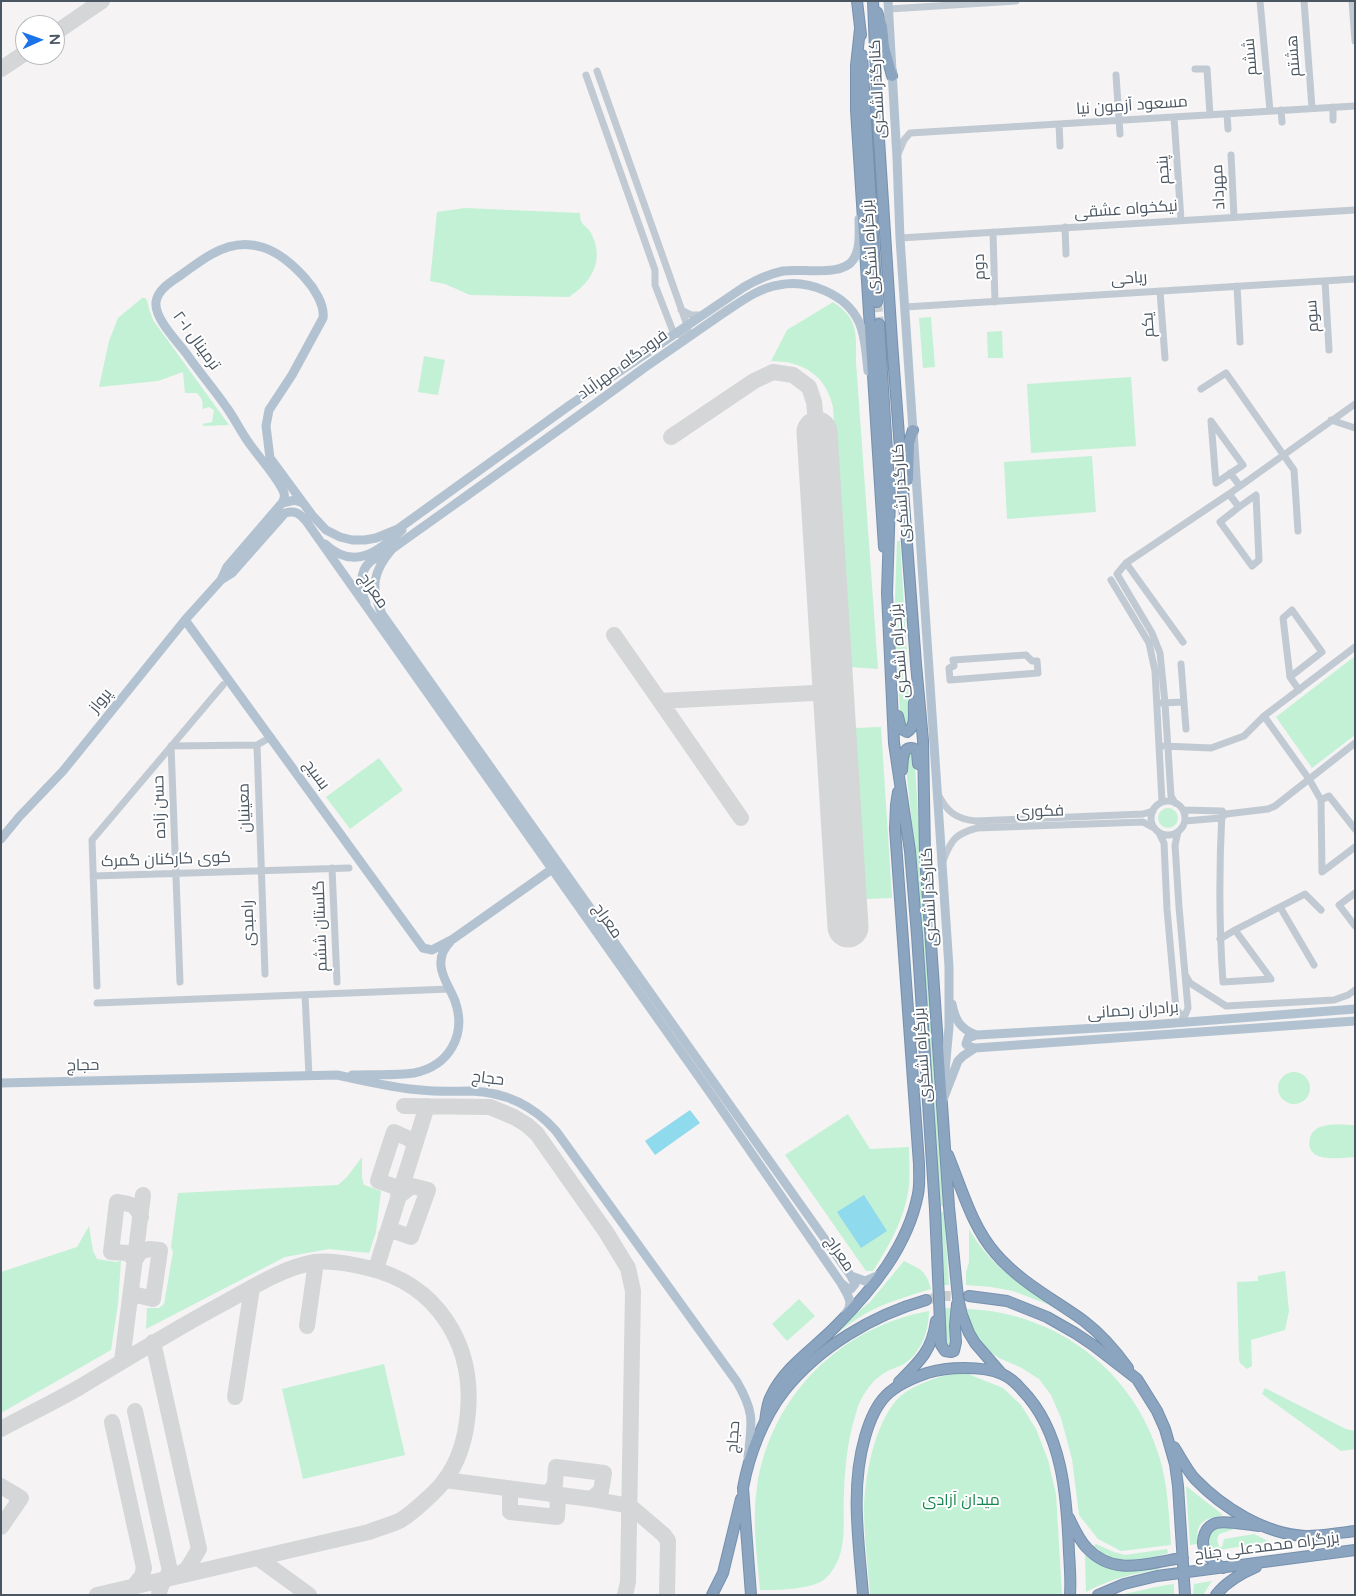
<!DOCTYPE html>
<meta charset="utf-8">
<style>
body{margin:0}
#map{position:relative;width:1356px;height:1596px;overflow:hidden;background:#f5f3f3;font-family:"Varela Round",sans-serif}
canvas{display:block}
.frame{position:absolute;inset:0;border:2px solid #4a5661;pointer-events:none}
.north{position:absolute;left:15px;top:15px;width:50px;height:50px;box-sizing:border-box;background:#fff;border:1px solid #b7bbc0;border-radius:50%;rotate:88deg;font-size:14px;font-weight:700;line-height:20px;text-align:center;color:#4a5661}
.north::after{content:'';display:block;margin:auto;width:18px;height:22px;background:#1a73e8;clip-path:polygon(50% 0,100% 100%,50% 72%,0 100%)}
</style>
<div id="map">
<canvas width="1356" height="1596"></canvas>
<div class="frame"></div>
<div class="north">N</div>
</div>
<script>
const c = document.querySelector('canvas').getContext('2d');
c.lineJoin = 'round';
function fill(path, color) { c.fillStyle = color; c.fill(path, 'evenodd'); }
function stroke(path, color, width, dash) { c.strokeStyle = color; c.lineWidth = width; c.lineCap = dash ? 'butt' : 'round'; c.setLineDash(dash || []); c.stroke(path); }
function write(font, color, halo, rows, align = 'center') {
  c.font = font + ' "Varela Round",Cairo,sans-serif'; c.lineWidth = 4; c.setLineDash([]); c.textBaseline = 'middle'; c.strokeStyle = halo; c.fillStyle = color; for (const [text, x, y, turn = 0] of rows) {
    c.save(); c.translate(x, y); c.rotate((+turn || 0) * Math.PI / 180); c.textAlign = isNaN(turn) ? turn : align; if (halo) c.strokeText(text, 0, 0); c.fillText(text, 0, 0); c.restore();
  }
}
const green = new Path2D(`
 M465,208L580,213C580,227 585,223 591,233C605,260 592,282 569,297L470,295L445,284L430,281L437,212Z
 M142,298H145L147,300L149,309L153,320L229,425L204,426L202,424L212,422L214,410L209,407L202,409C204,402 202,399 197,393H185L183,372L158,381L99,387L109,341L118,318Z
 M833,302C859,319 856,334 856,362L878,669L850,667L833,407C826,376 804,361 771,361L787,330Z
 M931,317L935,367L923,368L919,318Z
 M1002,331L1003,358H988L987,332Z
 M424,356L445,360L438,395L418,392Z
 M1131,377L1136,446L1031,453L1027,384Z
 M1092,456L1096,512L1007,519L1004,462Z
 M897,541H900L911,723L908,728L901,725L894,630Z
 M1355,656V735L1312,768L1276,717Z
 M881,727L892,898L865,899L854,728Z
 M907,752H914L919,827L921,880L943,1206H940L917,872L905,757Z
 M379,758L403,790L350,829L326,797Z
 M1158 818a10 10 0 1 1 20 0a10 10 0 1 1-20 0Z
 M1278 1088a16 16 0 1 1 32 0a16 16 0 1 1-32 0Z
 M848,1114L870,1149L909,1147C909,1160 910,1173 909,1186C905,1218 890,1244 873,1271H866L785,1155Z
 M1355,1125V1157C1340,1158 1304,1164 1310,1138C1311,1133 1315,1129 1320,1127C1330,1123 1344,1125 1355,1125Z
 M362,1157V1178L364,1185L381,1191L376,1232L369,1253L329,1249L285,1257L146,1329L147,1308H159L164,1304L173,1252L171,1247L178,1193L338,1185L347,1177Z
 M940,1212H944L949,1285H944Z
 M89,1226L93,1251L97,1259L116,1262L121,1261L118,1304L111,1350L1,1413V1272L77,1247Z
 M969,1229C988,1263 1019,1284 1050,1305L1013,1291L991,1287L966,1285V1272L969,1262Z
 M904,1261C920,1269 926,1270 931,1289C911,1295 891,1301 872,1310C833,1331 803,1364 774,1397L792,1373L837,1329L870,1302Z
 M1285,1271L1289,1311L1285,1330L1251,1340L1252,1366L1247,1369L1240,1363L1239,1360L1237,1282L1258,1281V1276Z
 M799,1299L815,1316L787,1341L772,1324Z
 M943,1308H951L953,1338L950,1348L945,1347Z
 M967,1309C1057,1312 1135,1372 1160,1459C1168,1487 1169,1516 1171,1545L1121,1551L1098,1539L1079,1515L1072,1459L1061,1418L1051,1395L1039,1379L1020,1367L999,1358L984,1348L975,1333L968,1317Z
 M929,1311C929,1331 921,1353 904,1364C896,1368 887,1370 880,1376C869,1384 859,1400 856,1413C848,1438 845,1465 844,1492C842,1522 850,1554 826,1578C814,1590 777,1590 760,1590C757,1556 752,1521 757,1487C770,1397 840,1327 929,1311Z
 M384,1364L405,1455L303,1479L282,1389Z
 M953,1374H968L1003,1388L1021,1405L1036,1429L1048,1460L1056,1494L1062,1595H870C868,1566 864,1536 864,1507C865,1473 876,1416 903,1394C915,1385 939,1376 953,1374Z
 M1265,1388L1346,1429L1355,1431V1449L1341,1451L1262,1394Z
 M1186,1486L1223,1515C1203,1519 1196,1522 1197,1544L1190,1545Z
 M1226,1526L1241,1527L1219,1534L1217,1539L1219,1547H1222L1224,1539L1254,1534L1270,1542L1212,1551L1209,1544V1534L1212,1530Z
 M1096,1544L1114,1552L1125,1555L1167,1549L1168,1553C1151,1558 1128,1564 1111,1558C1105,1555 1099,1550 1094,1546Z
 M1085,1555C1116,1574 1124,1573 1159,1567V1569C1133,1574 1109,1579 1086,1592Z
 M1212,1581L1203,1595H1193L1194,1584Z
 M1174,1584V1595H1118C1137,1592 1155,1586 1174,1584Z`);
const water = new Path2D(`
 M690,1110L700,1123L655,1155L645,1141Z
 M864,1195L887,1231L861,1248L837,1212Z`);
const taxiway = new Path2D(`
 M55,33L102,1
 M1,69L25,53
 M671,437L754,381L773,372L793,375L809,387L814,402L817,432
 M614,635L660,701L833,692
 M660,701L741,818
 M404,1106L490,1107L514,1117L527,1125L537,1134L606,1232L628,1268L633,1291L628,1582L625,1595
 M386,1235L394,1231L411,1237L428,1190L412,1186L399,1196L396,1187L378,1181L394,1132L412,1140L414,1148
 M376,1269L427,1106
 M130,1300L137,1295L153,1299L160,1250L149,1249L140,1252L135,1260L128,1253L111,1252L117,1202C130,1204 135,1203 141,1217
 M307,1326L316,1262
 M153,1342L199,1549L187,1569L178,1575
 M122,1361L143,1195
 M235,1397L252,1288
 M135,1411L170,1571C166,1579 159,1585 159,1595
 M112,1422L144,1568L142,1576L132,1588
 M1,1429C27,1415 54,1402 80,1387C126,1359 172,1331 220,1305C250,1289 281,1268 315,1262C331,1260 352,1264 368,1268C437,1284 474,1344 468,1412C466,1436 459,1462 444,1481C437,1491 411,1514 401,1520C391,1525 379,1528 369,1532L97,1595
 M445,1480L591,1499L630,1506L664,1535L668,1541L667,1595
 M1,1486L21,1498L1,1527
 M510,1493V1512L557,1517L558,1498L549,1493L555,1484L556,1467L604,1473L601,1491L591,1499
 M258,1558L309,1595`);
const runway = new Path2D(`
 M817,432L848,927`);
const highwayTunnel = new Path2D(`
 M877,302L879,324
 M926,1300L943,1296H969`);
const minor = new Path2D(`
 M1260,1L1270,111
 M1304,1L1312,108
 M1352,1L1355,41
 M889,9L1016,1
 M1195,69H1207L1210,115
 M586,75L655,270V285L674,334L689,336L687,325L597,71
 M1116,75L1120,134
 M1333,107V120
 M1281,110L1282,122
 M1227,114L1228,129
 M1174,117L1181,220
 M1059,124L1060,146
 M898,154L904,140L910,133L1355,106
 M1231,155L1234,217
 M1065,227L1066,254
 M993,232L995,302
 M900,238L1355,210
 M1325,281L1329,350
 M1237,286L1240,342
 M1160,291L1165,358
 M905,307L1355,279
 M681,310L691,315H702
 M1201,389L1226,373L1294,470L1298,531
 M1331,420L1355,428
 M1211,421L1243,465L1216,483Z
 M1230,473L1240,486
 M1229,494L1239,507L1256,495L1259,560L1252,566L1220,522L1239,507
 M1126,563L1183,642
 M1111,580L1149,643L1155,671L1162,802
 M1026,655L1032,661H1037L1038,673L950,680L949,668L954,666L953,660Z
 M1181,664L1186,729
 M1290,677L1322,652L1292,610L1283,618L1290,677L1299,690
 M1161,703L1184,702
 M1264,716L1309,779L1321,800L1322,872L1355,847
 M257,745L265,974
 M1164,746L1211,748L1244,736L1264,716L1355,647
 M938,794C947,812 956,819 976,821L1143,814L1153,811
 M1321,800L1329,796L1355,829
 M1151 818a17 17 0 1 1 34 0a17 17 0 1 1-34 0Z
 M1175,803L1171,796L1165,703L1160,653L1152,633L1117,574L1126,563L1229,494L1355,404
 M1183,810L1222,811L1224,813
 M1222,811C1219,868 1219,926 1223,982L1271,979L1235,930
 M1185,821L1221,818L1226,814L1268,809L1275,806L1355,743
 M1178,832L1175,845L1179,907L1188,1008L1184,1018V1022
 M1159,833L1164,843L1167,909L1176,1009L1184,1018
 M943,861C951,840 955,834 977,828L1143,822L1154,828
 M332,868L337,982
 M93,876L349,868
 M1355,893L1339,905L1355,926
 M1280,907L1314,965
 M1220,939L1235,930L1305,894L1321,910
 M1186,976L1190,983L1226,1006L1334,1000L1348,995L1355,990
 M180,982L171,746L257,745L271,737
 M97,986L92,840L223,685
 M305,995L309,1076
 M97,1003L450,989`);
const major = new Path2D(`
 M888,1L897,158L900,238L949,967V1027L944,1082
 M282,503C284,500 285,497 284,493C279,479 258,456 249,443C241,432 235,419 227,408C214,389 199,372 186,353C177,341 154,318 156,302C158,289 171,282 181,275C191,268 201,260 212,254C249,233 279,249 305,278C314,288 325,305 323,318L292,375L269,410L266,426L270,458L312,515L326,530L340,537L352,540H365L376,538L398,529L570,405L744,287C756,280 769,274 783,271C801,268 842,277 853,260C861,249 859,231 859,219
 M325,544C354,571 378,552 402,530
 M221,580L227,567L282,503L295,500L303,503
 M366,603C360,590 359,571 370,562C375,558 382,555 388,552
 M185,620L423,948L432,950L453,939L555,867
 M1,839L19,817L63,771L185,620L221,580L232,573L285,513C295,510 299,513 306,521L713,1097L841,1283C846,1293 855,1302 846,1313
 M952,1004C955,1020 961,1030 977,1035L1149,1025L1355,1009
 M976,1035L968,1038L966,1044L968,1046L975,1048L1355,1021
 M352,1075C372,1074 394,1076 414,1073C449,1066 467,1035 455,1001C451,990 442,978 441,966C440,956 444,948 450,942
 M1,1083L337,1075C365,1081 393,1088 421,1090C438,1092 454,1091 471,1091C505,1092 533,1105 556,1131L737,1382C755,1413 752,1422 748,1457
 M942,1102L958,1061L963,1056L975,1048
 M851,1276L865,1281L881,1274
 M841,1283L848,1289H851L855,1284L851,1276L382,614C370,588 373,571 392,549C476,489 561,429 644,368C670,350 696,332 722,314C739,303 758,288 779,285C808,279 846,294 859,322C866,337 866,355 868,371`);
const highway = new Path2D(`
 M857,1L861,35
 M873,1L878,124L892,342L916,664L923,740L925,856L949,1207L958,1298L962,1315L969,1333L975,1343L1001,1373
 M877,12L882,27L884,47L892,76
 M860,29L856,66V110L884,547
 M862,55L877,302
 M879,324L890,499L887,593L894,743L910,851L917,935L935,1209L941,1345L945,1351L951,1352L954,1351L956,1342L955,1326L957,1304
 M908,479L909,443L913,430
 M898,716L901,729L907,732C917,726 913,712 914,703
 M902,770C903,760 902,744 915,749L917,752L918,764
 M948,1155C962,1189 972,1227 996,1254C1020,1282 1055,1300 1084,1321C1101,1334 1115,1350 1128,1368
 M969,1296L1007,1301L1047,1317L1075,1333L1093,1345L1137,1379L1157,1411L1165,1429L1175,1464L1178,1486L1185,1595
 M899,1382C919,1362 932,1351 936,1321
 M765,1422C766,1413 767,1403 771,1396C785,1366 814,1349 836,1326C872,1290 908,1246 918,1194C920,1184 919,1173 919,1164L895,829L896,805L898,792
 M1174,1447C1181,1458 1187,1470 1195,1479C1223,1508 1265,1534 1305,1536C1321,1536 1339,1533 1355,1531
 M1069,1518C1074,1528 1079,1540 1087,1548C1115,1578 1149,1562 1183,1558
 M1223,1568C1210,1560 1198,1549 1205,1533C1207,1528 1210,1525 1216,1523C1226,1520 1247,1525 1259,1526
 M712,1595L723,1573L741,1499
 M751,1595L743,1488C749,1455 763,1418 784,1391C819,1347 873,1315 926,1300
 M863,1595C859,1543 850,1488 865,1437C876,1398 890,1386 927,1373C940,1369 951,1368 964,1368C976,1368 991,1369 1002,1374C1009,1377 1017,1384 1022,1390C1063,1432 1067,1498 1069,1553C1070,1567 1071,1581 1070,1595
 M1098,1595L1124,1584L1157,1576L1355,1550
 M1216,1595C1226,1582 1242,1573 1256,1567`);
const streetNames = [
 ["هشتم",1294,56,-94],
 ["ششم",1251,57,-95],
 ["کنارگذر لشکری",878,89,-93],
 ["مسعود آزمون نیا",1132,106,-4],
 ["پنجم",1164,170,-94],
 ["مهرداد",1219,187,-93],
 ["نیکخواه عشقی",1126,210,-4],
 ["بزرگراه لشگری",871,247,-94],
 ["دوم",980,267,-92],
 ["ریاحی",1129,279,-4],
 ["سوم",1313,316,-94],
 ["یکم",1149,325,-94],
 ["ترمینال ۱-۲",196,341,54],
 ["فرودگاه مهرآباد",623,365,-36],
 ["کنارگذر لشکری",902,493,-94],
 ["معراج",373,591,55],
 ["بزرگراه لشگری",900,651,-95],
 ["پرواز",101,701,-51],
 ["بسیج",316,775,54],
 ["حسن زاده",160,807,-92],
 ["معینیان",245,808,-92],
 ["فکوری",1040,812,-2],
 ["کوی کارکنان گمرک",166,860,-2],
 ["کنارگذر لشکری",930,897,-93],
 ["معراج",607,921,55],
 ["رامبدی",249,923,-92],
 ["گلستان ششم",321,926,-92],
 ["برادران رحمانی",1133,1011,-4],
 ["بزرگراه لشگری",923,1055,-94],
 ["حجاج",83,1066,-1],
 ["حجاج",488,1079,7],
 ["معراج",839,1254,56],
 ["حجاج",734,1437,-86],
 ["بزرگراه محمدعلی جناح",1267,1547,-7]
];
const parkNames = [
 ["میدان آزادی",961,1501]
];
fill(green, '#c3f1d5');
fill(water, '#90daee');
stroke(taxiway, '#d5d6d8', 16);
stroke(runway, '#d5d6d8', 41);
stroke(highwayTunnel, '#caccce', 10, [10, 5]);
stroke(highway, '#7690ad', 12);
stroke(minor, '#c1cad2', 7);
stroke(major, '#b3c2d1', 9);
stroke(highway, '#8ba5c1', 10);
write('16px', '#4a5661', '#fff', streetNames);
write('16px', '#17864f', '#fff', parkNames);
</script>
